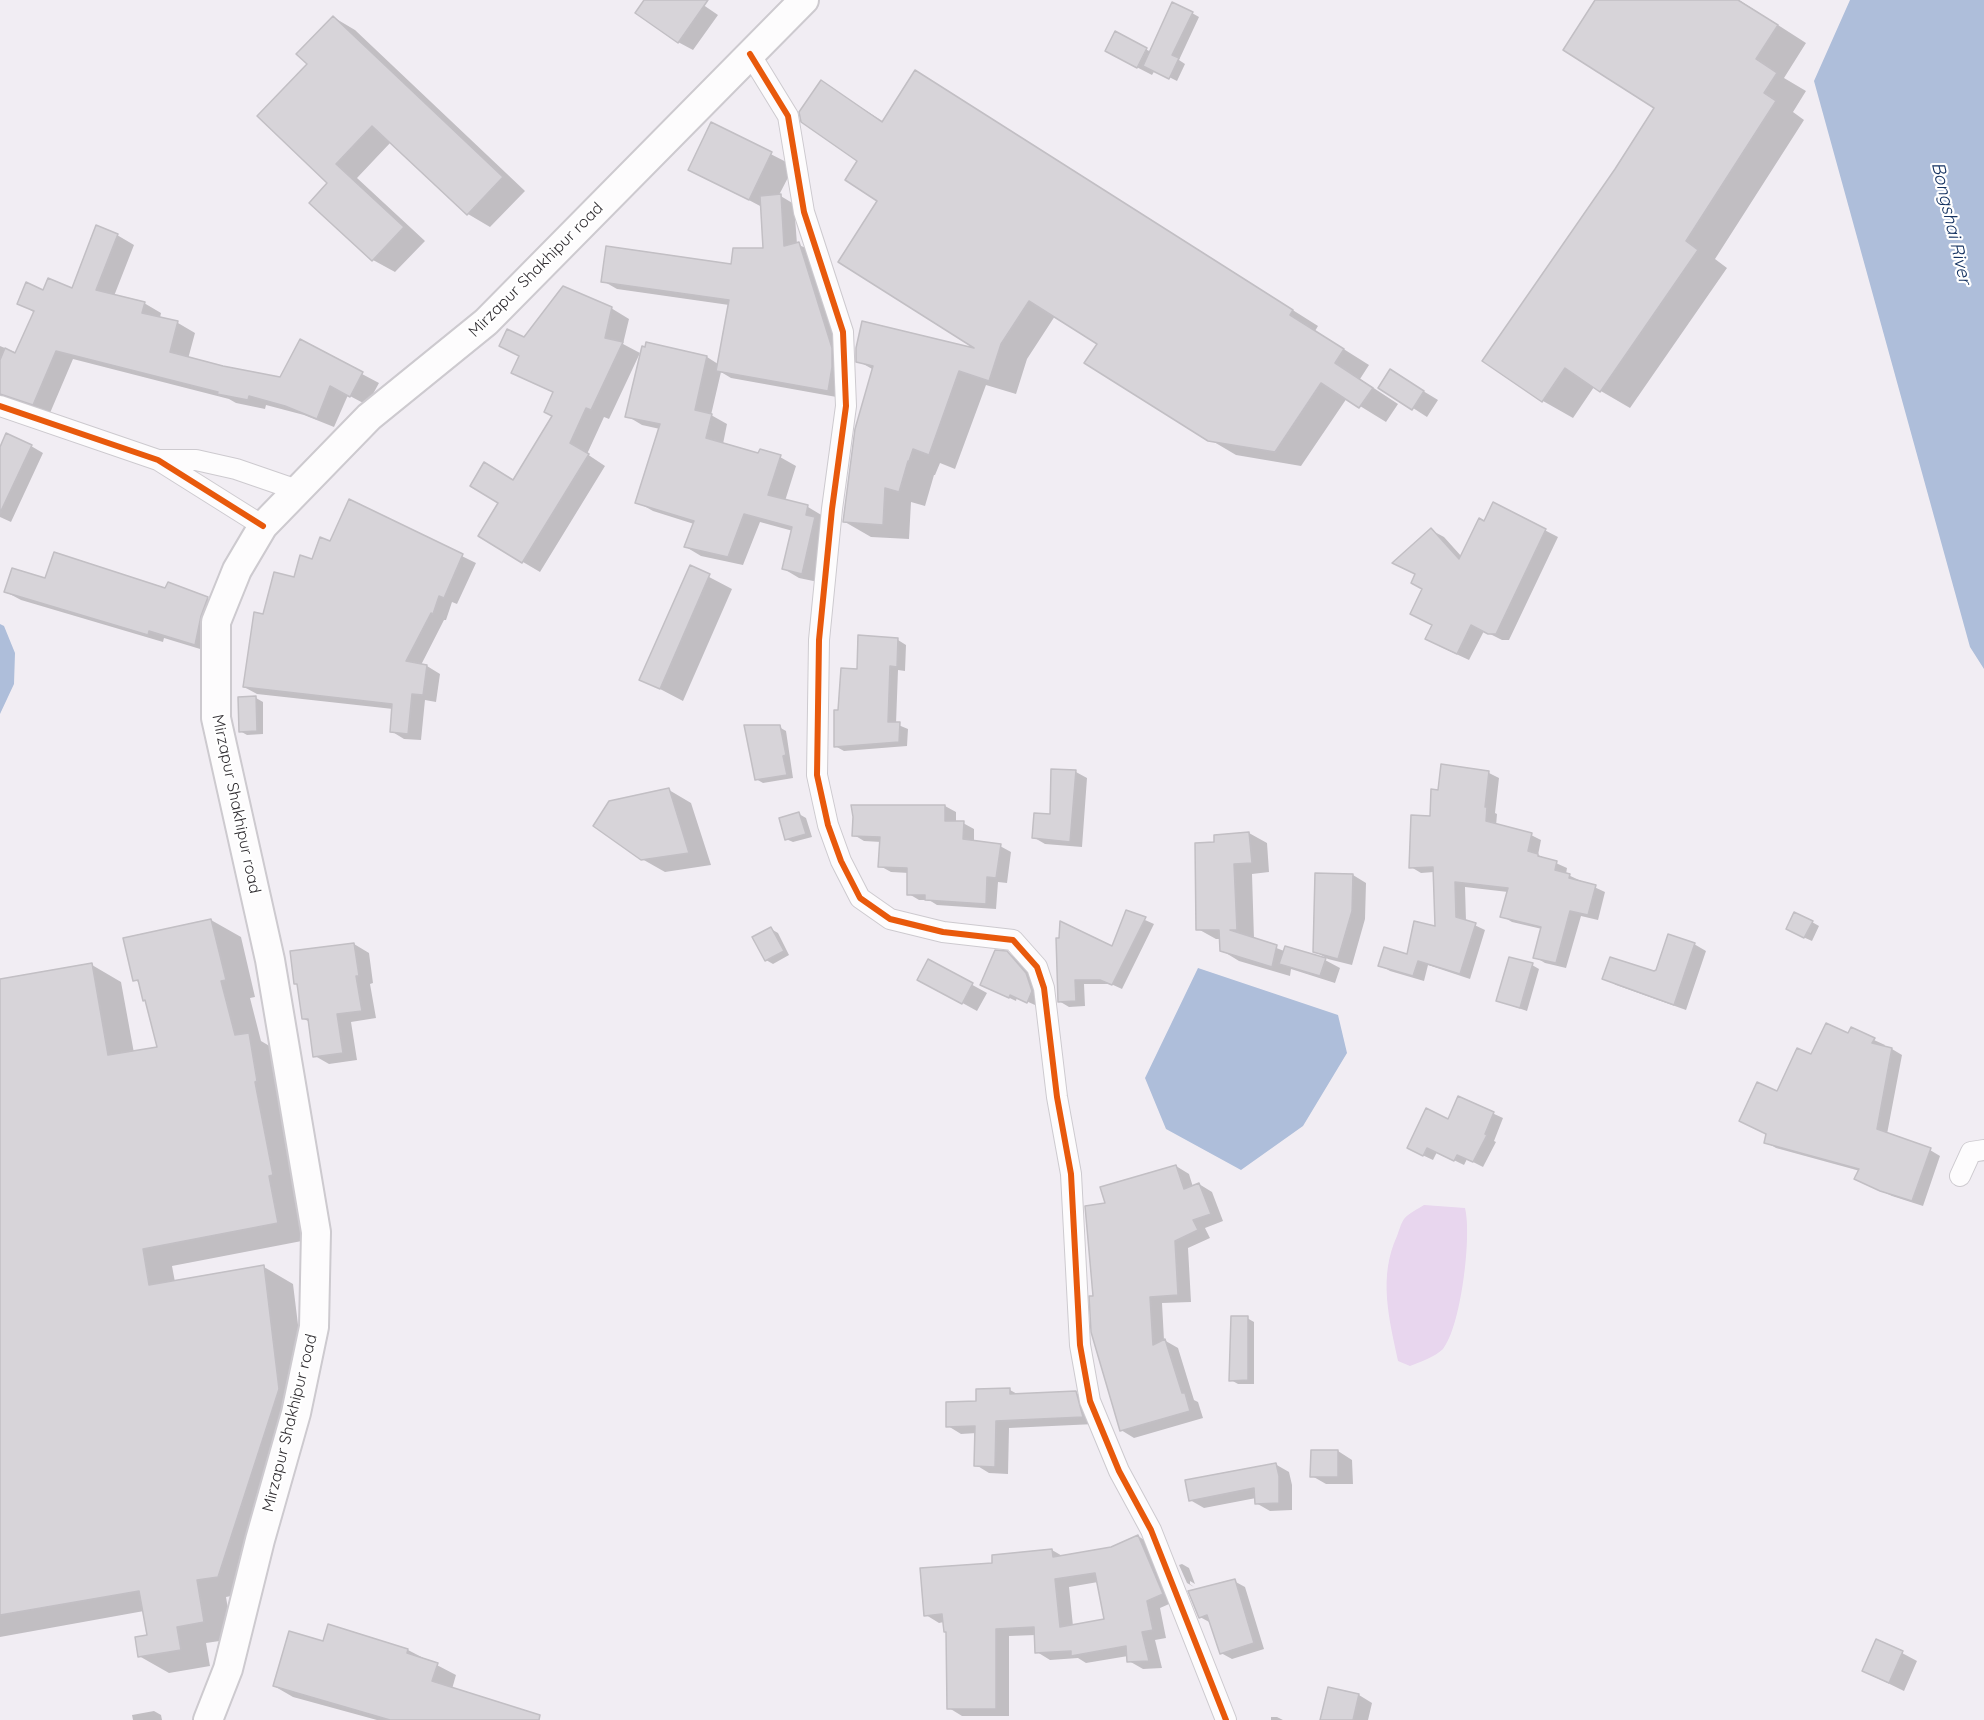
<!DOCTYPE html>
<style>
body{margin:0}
canvas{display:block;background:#f1edf3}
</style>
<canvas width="1984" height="1720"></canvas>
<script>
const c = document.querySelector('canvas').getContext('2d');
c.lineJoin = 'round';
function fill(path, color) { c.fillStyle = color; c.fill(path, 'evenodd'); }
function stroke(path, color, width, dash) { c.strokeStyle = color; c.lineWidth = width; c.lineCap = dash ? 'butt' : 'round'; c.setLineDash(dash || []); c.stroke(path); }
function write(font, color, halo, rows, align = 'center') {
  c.font = font + ' Quicksand,sans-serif'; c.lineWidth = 4.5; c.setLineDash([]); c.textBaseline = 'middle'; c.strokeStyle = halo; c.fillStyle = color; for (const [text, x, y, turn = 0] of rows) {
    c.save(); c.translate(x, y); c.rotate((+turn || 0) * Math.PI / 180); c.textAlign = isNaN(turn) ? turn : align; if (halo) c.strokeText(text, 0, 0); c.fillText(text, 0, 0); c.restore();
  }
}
const green = new Path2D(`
 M1424,1205L1465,1208C1472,1236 1461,1327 1443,1349C1435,1357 1420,1362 1410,1366L1398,1361C1389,1319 1378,1277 1397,1236C1399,1231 1401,1223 1404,1219C1409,1213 1418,1209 1424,1205Z`);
const water = new Path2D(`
 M1850,0H1984V669L1970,647L1814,81Z
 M0,624L4,626L15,653L14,684L0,714Z
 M1198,968L1338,1015L1347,1053L1303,1126L1241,1170L1166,1129L1145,1078Z`);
const shadow = new Path2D(`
 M645,0H696L718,15L693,50L678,42Z
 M1597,0H1739L1806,43L1784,78L1806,91L1793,112L1804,120L1715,259L1727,268L1630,408L1594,387L1573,418L1543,401L1484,360L1616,170L1656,108Z
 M1192,13L1199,17L1179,60L1185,64L1177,81L1155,70L1152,75L1121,59L1115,33L1151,52Z
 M333,17L355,30L525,191L490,227L468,214L391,142L357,178L425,241L395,272L373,260L330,183L309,64Z
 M916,72L1318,326L1315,331L1369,365L1360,379L1398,404L1386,422L1347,398L1301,466L1236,455L1209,439L1099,343L1055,316L1027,359L1016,394L986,385L955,469L940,463L935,475H934L925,506L911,502L909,539L871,537L845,522L874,370L858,361L981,352L879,201L821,82L884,122Z
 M712,124L794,166L779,195L794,204L797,244L812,251L845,357L842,398L731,378L721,372L711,415L727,424L723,444L759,455L780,457L796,466L785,501L808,507L823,516L818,582L799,578L784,569L793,531L760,522L743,565L701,556L686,547L694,524L653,511L637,502L660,429L642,425L627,416L707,357L718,364L729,305L617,289L603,281L732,266L765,250L762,207L690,169Z
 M117,235L134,245L114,296L144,303L161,313L160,318L178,323L195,333L188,359L281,379L362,374L379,383L367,405L348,395L334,427L304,415L266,405L265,409L236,403L229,399L73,359L50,413L0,399V346L17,353L35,313L19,303L44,291L72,290Z
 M611,308L629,319L623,344L640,353L609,419L604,417L587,454L605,466L540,572L523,562L513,481L554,416L555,393L513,372L520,357L501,346Z
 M1405,380L1438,400L1427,417L1413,408Z
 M31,446L43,453L11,522L0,517V450Z
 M349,501L476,563L457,604L452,602L446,620H444L421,665L427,666L440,674L436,702L425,700L421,740L404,739L391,731L393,709L257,694L244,687L264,615L295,579L331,543Z
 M1494,504L1558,537L1509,640H1502L1484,631L1469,660L1439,646L1433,625L1412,614L1423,589L1431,530L1444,537L1462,557L1485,523Z
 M690,567L732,589L683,701L641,679Z
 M46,580L166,590L169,584L208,599L222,607L210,652L164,638L163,642L21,600L6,592Z
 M898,640L906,645L905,671L898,670L896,724L908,729L907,746L844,751L835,746L840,712L858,670Z
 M256,698L263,702V734L247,735L240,731Z
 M779,727L786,731L793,778L763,783L756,779Z
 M1442,766L1489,773L1499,778L1495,813L1497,814L1496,826L1531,835L1541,840L1538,855L1567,868L1566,874L1605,892L1598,920L1581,916L1566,968L1545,963L1535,957L1542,929L1512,922L1502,916L1508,892L1465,887L1466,921L1485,930L1470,979L1428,965L1424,981L1390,971L1380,965L1408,956L1436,928L1434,872L1421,873L1411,867L1431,818L1439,791Z
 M1076,772L1087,778L1082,847L1045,844L1033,837L1052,816Z
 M669,790L691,803L711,865L665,872L642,859Z
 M945,806L956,812V823H963L974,829V842L1000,846L1011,852L1007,883L998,882L996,909L937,905L929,900H919L909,894V873L891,872L880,866L881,842L864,841L854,835Z
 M799,814L806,818L812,837L793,842L786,839Z
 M1249,833L1267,843L1269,872L1252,874L1254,939L1284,951L1325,960L1340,968L1335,983L1291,969L1290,976L1239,961L1221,950V939H1216L1198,929L1216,844Z
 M1353,875L1366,883L1365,919L1352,965L1328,959L1314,951Z
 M1127,912L1154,924L1122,989L1111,984H1084L1085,1006L1069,1007L1059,1001L1057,940L1113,948Z
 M211,920L241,937L255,997L250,998L261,1041L278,1051L307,1240L172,1266L175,1282L264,1267L293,1284L308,1406L247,1593L226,1597L233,1639L206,1643L210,1666L169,1673L139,1656L149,1636L144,1611L0,1637V981L92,965L121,982L134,1053L159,1049L147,1002L144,1000L140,983L135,980Z
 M1812,922L1819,926L1812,941L1794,933Z
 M771,929L778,933L789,955L773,964L766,960Z
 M354,944L369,953L373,983L370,984L376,1018L351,1022L357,1060L329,1064L315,1056L310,1022L304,1019L298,985L296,983Z
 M1694,944L1706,951L1686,1010L1616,985L1604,978L1655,973Z
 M1007,953L1014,957L1033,978L1039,996L1035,1005L1017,997L1016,1001L989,988Z
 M929,961L987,993L977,1011L919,979Z
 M1532,965L1539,969L1527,1011L1498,1001Z
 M1851,1029L1874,1040L1885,1045L1884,1047L1892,1049L1902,1055L1887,1134L1930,1150L1940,1156L1923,1206L1892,1196L1867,1184L1860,1171L1776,1148L1766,1142L1777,1093L1812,1056L1849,1035Z
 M1459,1098L1503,1118L1494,1141L1496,1142L1483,1167L1467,1159L1464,1165L1437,1152L1433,1160L1418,1153L1449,1121Z
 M1176,1166L1189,1174L1193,1187L1199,1184L1212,1192L1223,1221L1205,1228L1210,1238L1188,1248L1191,1302L1162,1303L1164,1340L1178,1348L1194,1400L1198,1402L1203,1418L1134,1438L1121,1430L1094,1297L1107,1205Z
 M1247,1318L1254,1322V1384H1238L1231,1380Z
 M1010,1390L1019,1395L1076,1393L1089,1400L1095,1424L1009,1428L1008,1474L989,1473L976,1465L977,1433L961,1434L948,1426L978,1403Z
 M1338,1451L1352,1460L1353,1484H1326L1312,1476Z
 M1275,1464L1289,1472L1292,1485V1510L1270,1511L1256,1503V1498L1204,1508L1190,1500Z
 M1138,1536L1151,1544L1176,1601L1160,1608L1166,1638L1155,1640L1162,1668L1143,1669L1129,1661L1128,1656L1086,1663L1078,1658L1050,1660L1037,1652L1036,1635L1009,1636V1716H962L949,1708L948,1633L944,1622L939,1623L926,1615L994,1564L1052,1550L1064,1557L1111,1548ZM1098,1582L1105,1620L1073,1626L1069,1587Z
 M1182,1564L1189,1568L1195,1584L1190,1581V1584L1194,1587L1187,1583L1179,1565Z
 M1234,1581L1245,1587L1264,1649L1232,1659L1221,1653L1211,1623L1200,1617Z
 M324,1643L408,1650L456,1675L452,1689L528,1713L540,1720H377L293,1697L274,1686Z
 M1902,1653L1917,1661L1904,1691L1863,1671Z
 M1329,1689L1359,1695L1372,1703L1368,1720H1322Z
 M154,1711L161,1715L162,1720H133L132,1715Z
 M1271,1717H1277L1283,1720H1271Z`);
const building = new Path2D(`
 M644,0H708L678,43L635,13Z
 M1595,0H1738L1778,25L1756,59L1777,73L1764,93L1776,101L1686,241L1698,250L1600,392L1565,368L1542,402L1482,361L1615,169L1654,108L1563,50Z
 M1172,2L1193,12L1172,55L1179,58L1169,79L1143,66Z
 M333,16L503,177L467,215L372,126L336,164L404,227L372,261L309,203L327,183L257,116L307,64L296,54Z
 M1115,31L1147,48L1137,68L1105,51Z
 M915,70L1293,310L1290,315L1344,349L1335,363L1373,388L1359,408L1321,383L1275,452L1208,441L1084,363L1097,344L1029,301L1001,344L989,381L959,371L929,455L913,449L909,461H908L899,492L885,488L883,525L843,522L855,429L873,366L856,362V348L862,321L974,348L838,262L877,201L845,180L857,161L801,122L799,112L821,80L882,122Z
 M711,122L772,152L749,200L688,170Z
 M781,194L784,246L799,242L832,348V367L828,391L716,371L729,300L601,282L606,246L731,264L733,248H763L760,196Z
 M96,225L118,234L96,290L145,302L142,313L178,321L170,352L223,366L280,377L300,339L363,372L350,397L330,386L317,419L285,406L249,396L248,400L217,394L218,392L56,351L33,405L0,394V360L5,348L15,353L34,311L17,304L26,282L43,290L48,278L72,288Z
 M563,286L612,307L605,338L623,342L591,410L586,408L570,443L589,454L522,563L478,536L498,503L470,486L484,462L513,480L552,416L544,412L553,392L511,373L519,356L499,346L507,329L524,337Z
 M646,342L707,356L695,410L712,414L706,438L758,453L760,449L781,455L768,495L808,505L806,515L815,517L802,574L782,569L792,527L744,514L728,557L684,547L694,521L635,503L660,424L625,417L642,346L645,347Z
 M1390,369L1424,391L1412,410L1378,388Z
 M6,433L32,445L0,513V447Z
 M349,499L463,554L444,598L439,596L433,614L431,613L406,661L427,665L423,695L412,694L408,734L390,732L392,704L243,687L254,612L263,614L274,572L294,577L300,555L312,559L320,537L330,541Z
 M1493,502L1546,529L1496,634H1488L1471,625L1457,654L1425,639L1432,625L1410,614L1422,589L1411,583L1415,574L1392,563L1431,528L1459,559L1479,518L1484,521Z
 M54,552L165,588L168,582L208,597L201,616L195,645L149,631L148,635L4,592L12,568L45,578Z
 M690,565L710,574L660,689L639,680Z
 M858,635L898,638L897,667L890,666L888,722H900L899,742L834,747V710H838L841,668L857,669Z
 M256,696L257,731L239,732L238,697Z
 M744,725H780L786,755L783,756L787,775L755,780Z
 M1441,764L1489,771L1485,807H1487L1486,821L1532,833L1528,851L1538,854V856L1557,861L1555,870L1570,874L1569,878L1596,885L1588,915L1570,911L1556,963L1533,958L1541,927L1500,917L1508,888L1455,882L1456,917L1476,923L1460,974L1418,961L1413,976L1378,966L1384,947L1407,954L1414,921L1435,926L1433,867L1409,868L1411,815L1430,816L1431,789L1438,790Z
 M1051,769L1076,770L1070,842L1032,838L1034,813L1050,814Z
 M669,788L689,853L641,860L593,826L609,801Z
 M851,805H945V821H964L963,839L1001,844L996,878L987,877L986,904L925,900V895H907V868L878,867L880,837L852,836L853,817Z
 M799,812L806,834L785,840L779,818Z
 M1249,832L1252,863L1234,864L1237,930H1230L1277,945L1272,967L1220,951L1219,930H1196L1195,843L1214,842V835Z
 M1315,873L1353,874L1352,911L1338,959L1313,952Z
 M1126,910L1146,917L1112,985L1100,980H1075L1076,1001L1058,1002L1056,938H1059L1060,921L1112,946Z
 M1794,912L1813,921L1804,938L1786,929Z
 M211,919L226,980L221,981L235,1035L249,1033L257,1081L255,1082L273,1175L269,1176L278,1223L143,1249L149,1285L264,1265L279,1389L218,1577L197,1580L204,1622L177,1627L181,1650L138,1657L135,1637L147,1635L139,1591L0,1615V979L92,963L108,1055L157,1047L145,1000L143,1001L138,980L133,981L123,938Z
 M771,927L784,951L765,961L752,937Z
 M1668,934L1695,943L1674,1005L1602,979L1610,957L1654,971L1656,970Z
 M354,943L359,976H356L362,1011L337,1014L343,1053L313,1057L308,1019H302L297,984H294L290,951Z
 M1285,946L1326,958L1320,976L1279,964Z
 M995,950L1007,951L1026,973L1032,991L1027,1003L1010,995L1009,998L980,985Z
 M1509,957L1533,963L1520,1008L1496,1001Z
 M928,959L973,983L962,1004L917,980Z
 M1826,1023L1848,1033L1851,1027L1875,1038L1872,1043L1892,1048L1877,1129L1931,1148L1912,1201L1880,1191L1854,1179L1859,1169L1764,1143L1766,1134L1739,1121L1757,1082L1777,1091L1797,1048L1811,1054Z
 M1458,1096L1494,1112L1485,1134L1487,1135L1473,1162L1457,1155L1454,1161L1427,1148L1423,1156L1407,1148L1426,1108L1448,1119Z
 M1176,1165L1184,1189L1199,1183L1211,1214L1193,1220L1198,1230L1175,1241L1178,1295L1150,1297L1153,1345L1165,1339L1182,1393H1185L1190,1411L1120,1431L1091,1332L1089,1296H1093L1085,1206L1105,1203L1100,1187Z
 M1231,1316H1248V1380L1229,1381Z
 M1010,1388V1394L1076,1391L1083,1417L996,1421L995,1467L974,1466L975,1426L946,1427V1402L976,1401V1389Z
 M1311,1450H1338V1477H1310Z
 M1276,1463L1279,1476V1503L1255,1504L1254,1488L1189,1501L1185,1480Z
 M1138,1535L1163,1594L1147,1601L1153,1630L1142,1632L1149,1661L1127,1662L1126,1646L1071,1656V1651L1035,1653L1034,1627L996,1629V1709H947L946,1632H944L942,1614L924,1616L920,1568L992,1563V1555L1052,1549L1053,1557L1111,1547ZM1095,1573L1104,1619L1060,1627L1055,1579Z
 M1235,1579L1254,1643L1220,1654L1207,1615L1199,1618L1188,1591Z
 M328,1624L408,1649L407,1653L438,1663L432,1681L540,1715L539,1720H390L273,1686L289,1631L323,1641Z
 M1876,1639L1903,1651L1889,1683L1862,1671Z
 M1328,1687L1359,1694L1353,1720H1320Z`);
const street = new Path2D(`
 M750,54L788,116L804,212L843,332L846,406L832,509L819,640L817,775L828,825L841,861L860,898L890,919L943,932L1013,940L1037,967L1044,988L1057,1097L1071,1174L1080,1345L1090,1401L1119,1471L1151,1530L1226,1720
 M0,406L158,460L263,526
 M158,460H196L236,469L297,490
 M1960,1176L1971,1152L1984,1150`);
const secondary = new Path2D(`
 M208,1720L228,1669L260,1540L296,1413L314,1327L316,1232L270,960L216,718V622L237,570L263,526L369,417L486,322L804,0`);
const cycleway = new Path2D(`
 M750,54L788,116L804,212L843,332L846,406L832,509L819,640L817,775L828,825L841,861L860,898L890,919L943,932L1013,940L1037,967L1044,988L1057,1097L1071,1174L1080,1345L1090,1401L1119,1471L1151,1530L1226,1720
 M0,406L158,460L263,526`);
const streetNames = [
 ["Mirzapur Shakhipur road",536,270,-45],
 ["Mirzapur Shakhipur road",236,804,78],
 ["Mirzapur Shakhipur road",290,1423,-76]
];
const waterNames = [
 ["Bongshai River",1951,223,77]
];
fill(green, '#e8d6ee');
fill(water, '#aebeda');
fill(shadow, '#0003');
fill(building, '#d7d4d9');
stroke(building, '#c2bfc4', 1.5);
stroke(street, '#cdcacf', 22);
stroke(secondary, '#cdcacf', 32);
stroke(street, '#fdfcfd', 20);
stroke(secondary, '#fdfcfd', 28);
stroke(cycleway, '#e8590c', 6);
write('16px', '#312e32', '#fff', streetNames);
write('italic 18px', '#143261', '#fff', waterNames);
</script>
